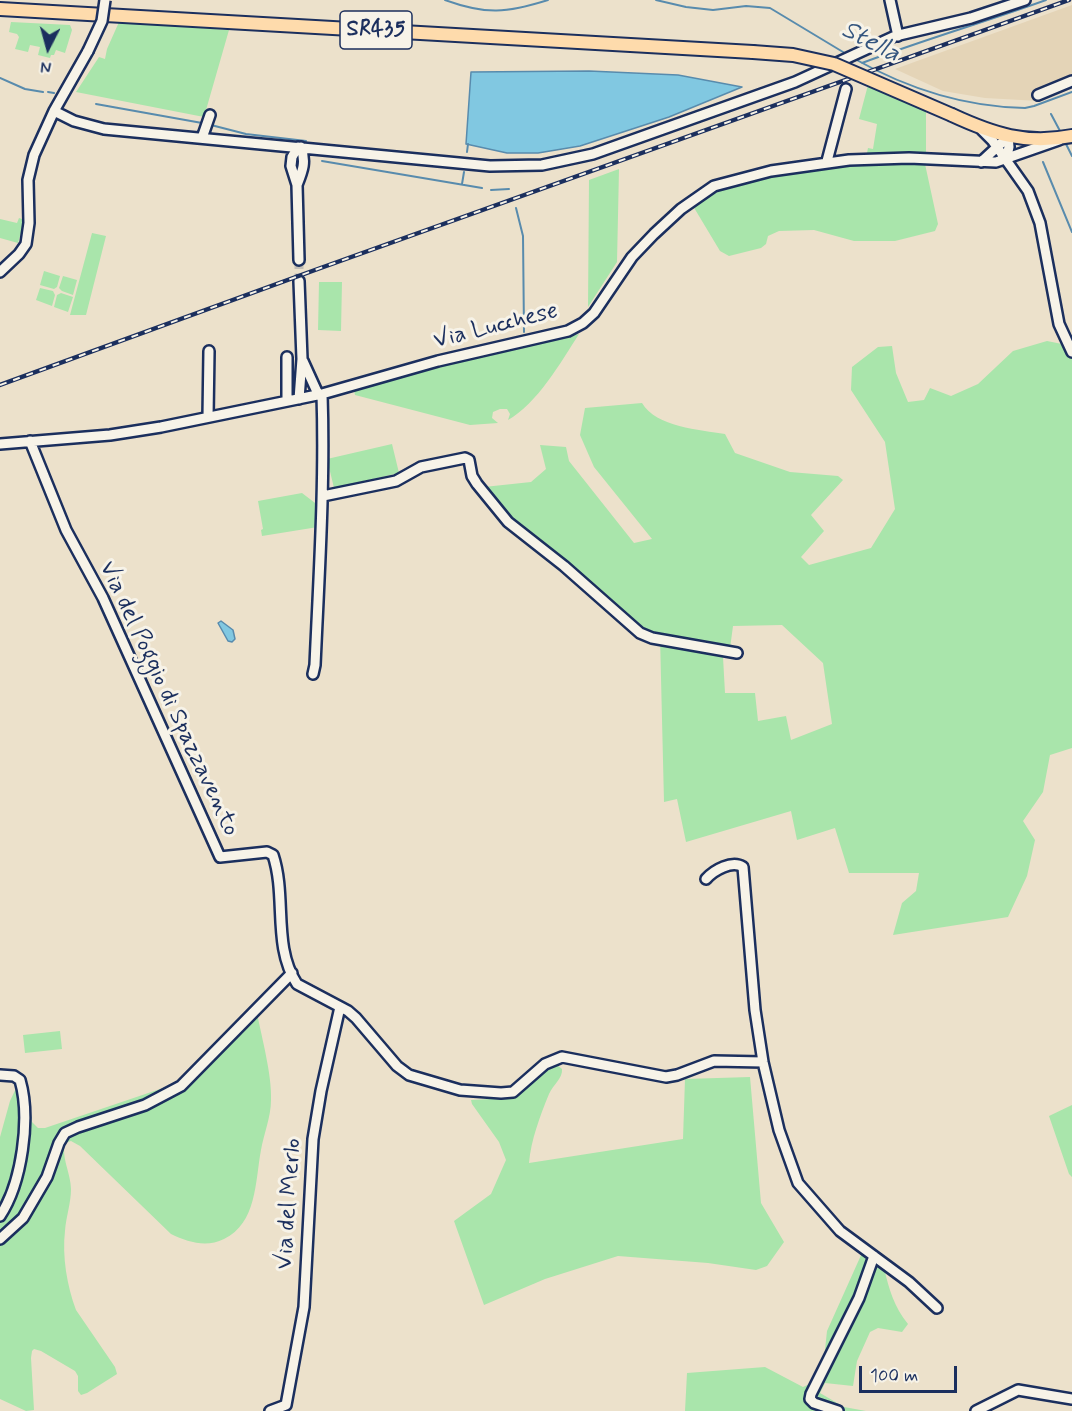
<!DOCTYPE html>
<style>
body{margin:0}
#map{position:relative;width:1072px;height:1411px;overflow:hidden;background:#ece1cb;font-family:Mynerve,sans-serif}
canvas{display:block}
.north{position:absolute;left:18px;top:18px;width:60px;height:60px;-webkit-text-stroke:4px #f7f3e8;paint-order:stroke;rotate:186deg;font-size:16px;font-weight:700;line-height:24px;text-align:center;color:#1b2f5e}
.north::after{content:'';display:block;margin:auto;width:21px;height:27px;background:#1b2f5e;clip-path:polygon(50% 0,100% 100%,50% 72%,0 100%)}
.scale{position:absolute;left:859px;top:1366px;width:98px;height:27px;box-sizing:border-box;border:3px solid #1b2f5e;border-top:0;padding-left:8px;font-size:18px;line-height:21px;white-space:nowrap;color:#1b2f5e;-webkit-text-stroke:4px #f7f3e8;paint-order:stroke}
</style>
<div id="map">
<canvas width="1072" height="1411"></canvas>
<div class="north">N</div>
<div class="scale">100 m</div>
</div>
<script>
const c = document.querySelector('canvas').getContext('2d');
c.lineJoin = 'round';
function fill(path, color) { c.fillStyle = color; c.fill(path, 'evenodd'); }
function stroke(path, color, width, dash) { c.strokeStyle = color; c.lineWidth = width; c.lineCap = dash ? 'butt' : 'round'; c.setLineDash(dash || []); c.stroke(path); }
function write(font, color, halo, rows, align = 'center') {
  c.font = font + ' Mynerve,sans-serif'; c.lineWidth = 6; c.setLineDash([]); c.textBaseline = 'middle'; c.strokeStyle = halo; c.fillStyle = color; for (const [text, x, y, turn = 0] of rows) {
    c.save(); c.translate(x, y); c.rotate((+turn || 0) * Math.PI / 180); c.textAlign = isNaN(turn) ? turn : align; if (halo) c.strokeText(text, 0, 0); c.fillText(text, 0, 0); c.restore();
  }
}
const built = new Path2D(`
 M1072,5V87L1039,101L985,98L943,91L895,69Z`);
const green = new Path2D(`
 M11,22L70,25L72,30L65,53L56,50L54,55H51L50,58L38,55L40,47L30,45L28,52L15,49L19,37L17,34L9,32Z
 M119,22L229,30L204,117L76,92L99,57L105,59L107,49Z
 M868,85L926,111V154L867,153L868,148L873,149L877,124L859,119Z
 M886,163L925,164L938,224L935,231L895,241H854L814,230L779,231L768,236L766,244L761,248L729,256L720,251L693,206C744,170 825,167 886,163Z
 M619,169L617,262L588,307L589,180Z
 M19,218L22,219L23,226L18,243L0,238V219L17,223Z
 M92,233L106,236L86,315H70Z
 M44,271L60,276L57,287L54,289L40,285Z
 M63,276L77,280L73,295L62,291L59,288Z
 M319,282H342L341,331L318,330Z
 M40,288L53,291L55,295L52,306L36,300Z
 M61,293L73,297L68,312L54,307L57,295Z
 M579,334C561,362 537,404 508,420L510,414L507,409H500L493,412L492,418L498,423L470,425L355,395L354,390L446,364Z
 M1047,341L1062,344L1072,359V748L1050,755L1043,792L1023,821L1035,840L1027,876L1008,917L893,935L902,903L916,891L919,873H849L835,828L797,840L791,811L686,842L677,799L664,802L660,636L642,630L516,525L484,487L531,482L546,469L540,445L566,447L569,461L634,543L652,539L594,467L580,435L585,408L642,403C656,427 700,430 725,434L735,453L790,472L838,476L843,480L811,515L824,531L801,557L809,565L871,548L895,509L885,442L851,390L852,367L878,347L892,346L896,373L908,402L924,400L930,388L951,396L978,384L1013,351ZM782,625L823,663L832,724L791,740L786,716L758,721L755,693H725L723,657L729,656L733,626Z
 M392,444L399,473L334,488L327,459Z
 M302,493L319,506L318,527L262,536L261,530L263,529L258,501Z
 M257,1013C262,1039 272,1075 271,1100C271,1117 264,1133 261,1150C255,1182 257,1223 224,1239C206,1248 188,1242 171,1234L80,1146L71,1141L65,1143C61,1157 71,1174 71,1189C71,1203 66,1217 65,1231C62,1256 67,1286 76,1310L115,1367L117,1374L87,1393L81,1395L78,1391V1376L75,1371L41,1351L34,1349L32,1351L31,1358L34,1410L26,1411L0,1399V1137L10,1101L19,1082L25,1079L27,1084L32,1122L38,1128H45L166,1087L201,1071L212,1062Z
 M60,1031L62,1049L25,1053L23,1035Z
 M557,1065L562,1069C563,1078 553,1085 549,1094C540,1116 531,1140 529,1163L683,1139L685,1079L750,1077L761,1203L784,1242L767,1266L756,1270L708,1263L618,1256L545,1279L484,1305L454,1221L491,1194L506,1160L499,1142L472,1104L471,1100L509,1098L551,1066Z
 M1072,1105V1177L1069,1174L1049,1116Z
 M862,1253L884,1268C889,1289 894,1307 908,1324L902,1332L878,1328L870,1332L857,1361L853,1386L825,1383L820,1393L844,1407L866,1411H685L687,1373L765,1367L803,1387L812,1383L824,1359L827,1331Z`);
const water = new Path2D(`
 M589,71L678,75L742,87L669,117L580,146L538,153H507L466,144L471,72Z
 M221,621L233,630L235,639L232,642L228,641L218,623Z`);
const stream = new Path2D(`
 M445,0C486,15 507,13 548,0
 M656,0L686,7L713,10L746,6L770,8L848,55
 M853,58C906,88 964,107 1025,108L1034,106L1072,92
 M862,63C923,40 985,22 1046,0
 M0,78L25,89L43,92
 M48,92L54,93
 M96,104L202,123
 M1051,114L1060,131
 M211,125L246,134L306,141
 M1066,144L1072,156
 M467,152L468,144
 M322,161L482,188
 M1043,162L1072,232
 M462,184L464,172
 M491,190L509,189
 M516,208L523,236L524,332`);
const minorTunnel = new Path2D(`
 M299,260V281`);
const minor = new Path2D(`
 M890,0L898,36
 M1038,95L1072,81
 M54,111L74,121L104,129L490,166L542,165L593,154L795,82L895,36L971,18L1025,0
 M982,130L992,140L1028,191L1040,223L1059,324L1072,352
 M202,138L210,115
 M298,147L292,157L291,166L297,185L299,260
 M827,161L846,89
 M981,162L1008,137L1009,147L1006,160
 M297,185C303,170 306,162 301,147
 M0,272L19,254L26,244L29,223L28,180L34,155L54,111L88,51
 M287,357V401
 M303,361L318,394
 M299,399L302,359L299,281
 M208,417L209,351
 M30,441L66,530L103,598L220,857L267,852L273,855C287,897 272,946 297,984L348,1011L356,1018L397,1066L409,1075L460,1090L501,1093L513,1092L545,1064L562,1057L666,1077L677,1075L714,1061L763,1062
 M0,444L110,435L161,427L322,394L438,361L568,331L583,323L594,313L632,257L654,234L681,209L714,186L771,171L849,160L909,158L996,162L1059,140
 M323,496L396,481L421,467L465,458L469,460L472,476L477,484L508,522L564,566L640,633L652,638L737,653
 M313,674L315,665C319,575 325,484 322,394
 M706,879C714,870 732,860 743,867L755,1010L763,1062L779,1130L798,1183L840,1231L909,1282L937,1308
 M0,1075L14,1076L20,1080C31,1118 22,1183 0,1216
 M0,1239L23,1218L47,1177L59,1143L65,1133L78,1127L145,1105L181,1086L292,973
 M286,1405L304,1307L313,1139L321,1091L340,1007
 M270,1411L286,1405
 M838,1411L814,1403L810,1399L811,1394L859,1298L874,1256
 M976,1411L1018,1390L1072,1399`);
const major = new Path2D(`
 M0,9L753,52
 M952,115C993,134 1026,145 1072,136`);
const rail = new Path2D(`
 M0,385L315,270L1069,0`);
const minorBridge = new Path2D(`
 M88,51L102,21L105,0`);
const majorBridge = new Path2D(`
 M753,52L793,55L834,64L952,115`);
const shields = [
 [376,30,72]
];
const shieldNames = [
 ["SR435",376,30]
];
const streetNames = [
 ["Via Lucchese",496,327,-14],
 ["Via del Poggio di Spazzavento",168,699,65],
 ["Via del Merlo",290,1204,-86]
];
const waterNames = [
 ["Stella",870,43,27]
];
fill(built, '#e4d4b7');
fill(green, '#a9e5ab');
fill(water, '#81c8e1');
stroke(water, '#588bad', 1.5);
stroke(stream, '#588bad', 2);
stroke(minorTunnel, '#c2bdb5', 9, [9, 4.5]);
stroke(minor, '#1b2f5e', 14);
stroke(major, '#1b2f5e', 16);
stroke(minor, '#f7f3e8', 9);
stroke(major, '#fedbac', 12);
stroke(rail, '#1b2f5e', 4.5);
stroke(rail, '#f7f3e8', 2, [7]);
stroke(minorBridge, '#1b2f5e', 14, []);
stroke(majorBridge, '#1b2f5e', 16, []);
stroke(minorBridge, '#f7f3e8', 9);
stroke(majorBridge, '#fedbac', 12);
for (const [x, y, w] of shields) { const box = new Path2D(); box.roundRect(x - w / 2, y - 19, w, 38, 4.5); c.fillStyle = '#f7f3e8'; c.fill(box); stroke(box, '#1b2f5e', 1.5); }
write('bold 22px', '#1b2f5e', null, shieldNames);
write('24px', '#1b2f5e', '#f7f3e8', streetNames);
write('italic 26px', '#34557f', '#f7f3e8', waterNames);
</script>
